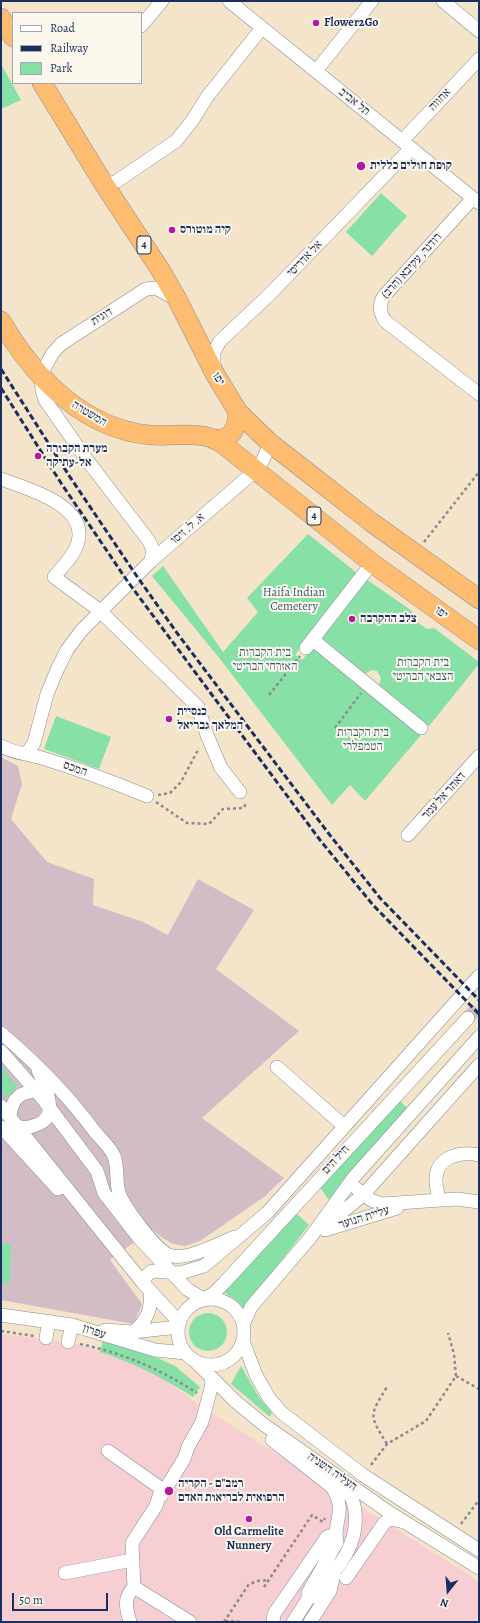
<!DOCTYPE html>
<meta charset="utf-8">
<style>
body{margin:0}
#map{position:relative;width:480px;height:1623px;overflow:hidden;background:#f4e5ca;font-family:Alegreya,serif}
canvas{display:block}
.frame{position:absolute;inset:0;border:2px solid #1b2f5e;pointer-events:none}
.legend{position:absolute;left:12px;top:12px;width:130px;height:72px;box-sizing:border-box;background:#fbf7ec;border:1px solid #a1a7b3;margin:0;padding:5px 7px;list-style:none;font-size:12px;color:#1b2f5e}
.legend li{display:flex;align-items:center;gap:8px;height:20px}
.legend b{width:20px;border:1px solid #a1a7b3}
.north{position:absolute;left:428px;top:1571px;width:40px;height:40px;-webkit-text-stroke:3px #fbf7ec;paint-order:stroke;rotate:197deg;font-size:11px;font-weight:700;line-height:16px;text-align:center;color:#1b2f5e}
.north::after{content:'';display:block;margin:auto;width:14px;height:18px;background:#1b2f5e;clip-path:polygon(50% 0,100% 100%,50% 72%,0 100%)}
.scale{position:absolute;left:12px;top:1593px;width:96px;height:18px;box-sizing:border-box;border:2px solid #1b2f5e;border-top:0;padding-left:5px;font-size:12px;line-height:14px;white-space:nowrap;color:#1b2f5e;-webkit-text-stroke:3px #fbf7ec;paint-order:stroke}
</style>
<div id="map">
<canvas width="480" height="1623"></canvas>
<div class="frame"></div>
<ul class="legend">
<li><b style="height:5px;background:#fff"></b>Road</li>
<li><b style="height:5px;background:#1b2f5e"></b>Railway</li>
<li><b style="height:11px;background:#87e0a6"></b>Park</li>
</ul>
<div class="north">N</div>
<div class="scale">50 m</div>
</div>
<script>
const c = document.querySelector('canvas').getContext('2d');
c.lineJoin = 'round';
function fill(path, color) { c.fillStyle = color; c.fill(path, 'evenodd'); }
function stroke(path, color, width, dash) { c.strokeStyle = color; c.lineWidth = width; c.lineCap = dash ? 'butt' : 'round'; c.setLineDash(dash || []); c.stroke(path); }
function write(font, color, halo, rows, align = 'center') {
  c.font = font + ' Alegreya,"Frank Ruhl Libre",serif'; c.lineWidth = 4; c.setLineDash([]); c.textBaseline = 'middle'; c.strokeStyle = halo; c.fillStyle = color; for (const [text, x, y, turn = 0] of rows) {
    c.save(); c.translate(x, y); c.rotate((+turn || 0) * Math.PI / 180); c.textAlign = isNaN(turn) ? turn : align; if (halo) c.strokeText(text, 0, 0); c.fillText(text, 0, 0); c.restore();
  }
}
const built = new Path2D(`
 M1,1334L75,1343L100,1352L142,1363L199,1405L474,1578L479,1584V1615L475,1622H1Z`);
const industrial = new Path2D(`
 M1,757L18,766L22,784L11,819L47,862L94,879L93,905L143,922L168,935L198,879L254,910L216,969L299,1031L202,1118L284,1178L264,1197L200,1241L185,1246L173,1244L161,1237L152,1229L110,1260L142,1304L134,1324L1,1300Z`);
const green = new Path2D(`
 M1,64L21,100L1,109Z
 M381,193L407,216L372,256L346,232Z
 M308,534L357,573L295,655L302,660L314,646L421,735L365,801L350,785L332,805L220,659L152,576L163,566L223,652L258,612L247,598Z
 M366,579L412,611L413,619L427,629L434,628L479,662V664L429,726L379,685L381,678L377,671L371,670L365,674L321,637Z
 M56,716L111,737L99,769L44,749Z
 M1,1065L17,1087L6,1098L1,1091Z
 M399,1100L407,1108L344,1179L329,1200L319,1186Z
 M295,1212L309,1225L244,1309L236,1300L224,1292Z
 M1,1243L11,1244L10,1283H1Z
 M189 1332a19 19 0 1 1 38 0a19 19 0 1 1-38 0Z
 M103,1340L144,1352L175,1366L200,1387L193,1397C161,1377 136,1364 100,1352Z
 M241,1366L259,1397L272,1413L270,1417L231,1384Z`);
const minorTunnel = new Path2D(`
 M468,1018L479,1006`);
const path = new Path2D(`
 M424,542L479,472
 M269,695L300,656
 M335,728L361,693
 M158,795L170,793L181,782L199,748
 M156,802L187,823L209,824L223,809L244,808L246,803
 M1,1331L34,1336
 M80,1344C123,1353 160,1369 197,1393
 M456,1376L479,1389
 M387,1444C369,1415 369,1416 387,1387
 M371,1465L387,1444L426,1421L456,1376L454,1354L448,1333
 M461,1524L479,1500
 M264,1587L312,1515L323,1522L325,1518
 M225,1621L241,1622
 M224,1622L249,1584L258,1581L268,1580`);
const minor = new Path2D(`
 M229,1L479,203
 M443,1L479,31
 M141,26L162,1
 M316,71L372,1
 M402,141L479,59
 M102,181L109,184L117,181L176,141L192,121L207,97L262,28
 M473,198L384,296C378,305 380,313 385,321L479,394
 M214,368V352L220,341L270,294L411,148
 M1,479C26,488 88,505 78,542C75,555 62,567 54,577L99,610L198,707L207,735L221,768L240,792
 M151,561L153,550L149,541L87,460L45,400L42,390L41,375L52,354L61,344L146,289L156,288L176,299
 M313,640L421,728
 M306,648L372,563
 M1,746C15,754 27,753 42,758C78,769 113,782 147,796
 M27,753L34,743L47,694L57,670L67,650L81,631L151,561L256,470L263,460L270,443
 M408,835L479,756
 M1,1033C36,1063 68,1095 95,1132C101,1139 110,1147 114,1156C118,1166 116,1178 118,1189C120,1203 156,1250 169,1255C185,1262 219,1243 235,1237
 M1,1051L43,1099L97,1171L104,1193L139,1238L187,1289L203,1299
 M277,1067L344,1126
 M1,1106L143,1283L179,1322
 M10,1117C12,1096 21,1092 41,1090
 M1,1127L58,1189
 M18,1127C25,1128 29,1128 36,1125C61,1118 45,1085 38,1070
 M357,1189L371,1200L382,1204L457,1199L479,1202
 M439,1200C438,1194 436,1187 436,1181C435,1157 460,1151 479,1155
 M324,1227L363,1195L479,1065
 M325,1230L397,1208
 M143,1283L144,1278L152,1271L180,1273L204,1266L267,1213L479,976
 M178 1332a33 33 0 1 1 66 0a33 33 0 1 1-66 0Z
 M203,1299L213,1294L224,1283L468,1018
 M1,1315L72,1325L155,1350L186,1353
 M244,1323L251,1307L310,1238L354,1177L479,1037
 M105,1330L133,1332L178,1327
 M133,1332C147,1321 152,1309 150,1291
 M46,1338L49,1321
 M243,1341L256,1375L269,1398L282,1413L363,1475L479,1550
 M68,1342L72,1325
 M195,1361L235,1401L263,1424L390,1513L479,1568
 M272,1440L332,1487C348,1512 332,1522 337,1542L308,1593V1599
 M108,1451L159,1487L161,1490L156,1506L132,1543L134,1587C123,1598 126,1608 130,1622
 M161,1496L184,1459L188,1447L202,1422L212,1384L211,1377
 M65,1573L132,1560
 M346,1578L385,1522L391,1519L404,1522
 M134,1587L190,1622
 M273,1622L274,1614L327,1537L335,1534
 M293,1622L308,1599L314,1596C335,1570 359,1548 355,1512C354,1499 350,1493 338,1485
 M310,1622L330,1591L334,1573`);
const highway = new Path2D(`
 M1,18L13,37
 M42,83L102,181L161,271L177,299L215,374L238,412L270,443L320,482L371,522L479,599
 M1,321C33,376 83,429 150,435C169,437 190,432 208,437C214,438 219,442 224,445L372,563L479,640
 M213,439C232,441 237,429 238,412`);
const rail = new Path2D(`
 M1,369L70,477L136,575L177,633L329,834L380,898L479,1000
 M1,388L61,483L128,582L320,840L373,905L479,1014`);
const markers = [
 [316,23,4,"#b5179e"],
 [361,166,5,"#b5179e"],
 [172,230,4,"#b5179e"],
 [38,456,4,"#b5179e"],
 [352,619,4,"#b5179e"],
 [169,719,4,"#b5179e"],
 [169,1491,5,"#b5179e"],
 [249,1519,4,"#b5179e"]
];
const shields = [
 [144,245,14],
 [314,516,14]
];
const shieldNames = [
 ["4",144,245],
 ["4",314,516]
];
const poiNames = [
 ["Flower2Go",324,23],
 ["קופת חולים כללית",370,166],
 ["קיה מוטורס",180,230],
 ["מערת הקבורה",46,449],
 ["אל-עתיקה",46,463],
 ["צלב ההקרבה",360,619],
 ["כנסיית",177,712],
 ["המלאך גבריאל",177,726],
 ["רמב\"ם - הקריה",178,1484],
 ["הרפואית לבריאות האדם",178,1498],
 ["Old Carmelite",249,1532,"center"],
 ["Nunnery",249,1546,"center"]
];
const streetNames = [
 ["אחווה",440,100,-46],
 ["תל אביב",354,102,39],
 ["אל אדריסי",305,259,-46],
 ["רודנר, עקיבא (הרב)",412,266,-48],
 ["דוגית",102,317,-31],
 ["יפו",218,379,60],
 ["המשטרה",89,414,31],
 ["א. ל. זיסו",188,529,-41],
 ["יפו",441,613,36],
 ["המכס",75,769,19],
 ["דאהר אל עמר",444,796,-48],
 ["חיל הים",336,1160,-47],
 ["עליית הנוער",364,1218,-17],
 ["עפרון",94,1332,19],
 ["העליה השניה",332,1472,35]
];
const parkNames = [
 ["Haifa Indian",294,593],
 ["Cemetery",294,607],
 ["בית הקברות",265,653],
 ["האזרחי הבריטי",265,667],
 ["בית הקברות",423,663],
 ["הצבאי הבריטי",423,677],
 ["בית הקברות",363,733],
 ["הטמפלרי",363,747]
];
fill(built, '#f7cfd3');
fill(industrial, '#d2bdc7');
fill(green, '#87e0a6');
stroke(minorTunnel, '#c9c1b4', 13, [13, 6]);
stroke(minor, '#888a94', 14);
stroke(highway, '#888a94', 20);
stroke(path, '#888a94', 2.5, [3, 3]);
stroke(minor, '#fff', 13);
stroke(highway, '#febc70', 19);
stroke(rail, '#1b2f5e', 3, [6, 3]);
for (const [x, y, r, color] of markers) { const dot = new Path2D(); dot.arc(x, y, r, 0, 2 * Math.PI); c.fillStyle = color; c.fill(dot); stroke(dot, '#fbf7ec', 1.5); }
for (const [x, y, w] of shields) { const box = new Path2D(); box.roundRect(x - w / 2, y - 9, w, 18, 3); c.fillStyle = '#fbf7ec'; c.fill(box); stroke(box, '#1b2f5e', 1); }
write('bold 11px', '#1b2f5e', null, shieldNames);
write('bold 12px', '#1b2f5e', '#fbf7ec', poiNames, 'left');
write('12px', '#1b2f5e', '#fbf7ec', streetNames);
write('12px', '#365b70', '#fbf7ec', parkNames);
</script>
